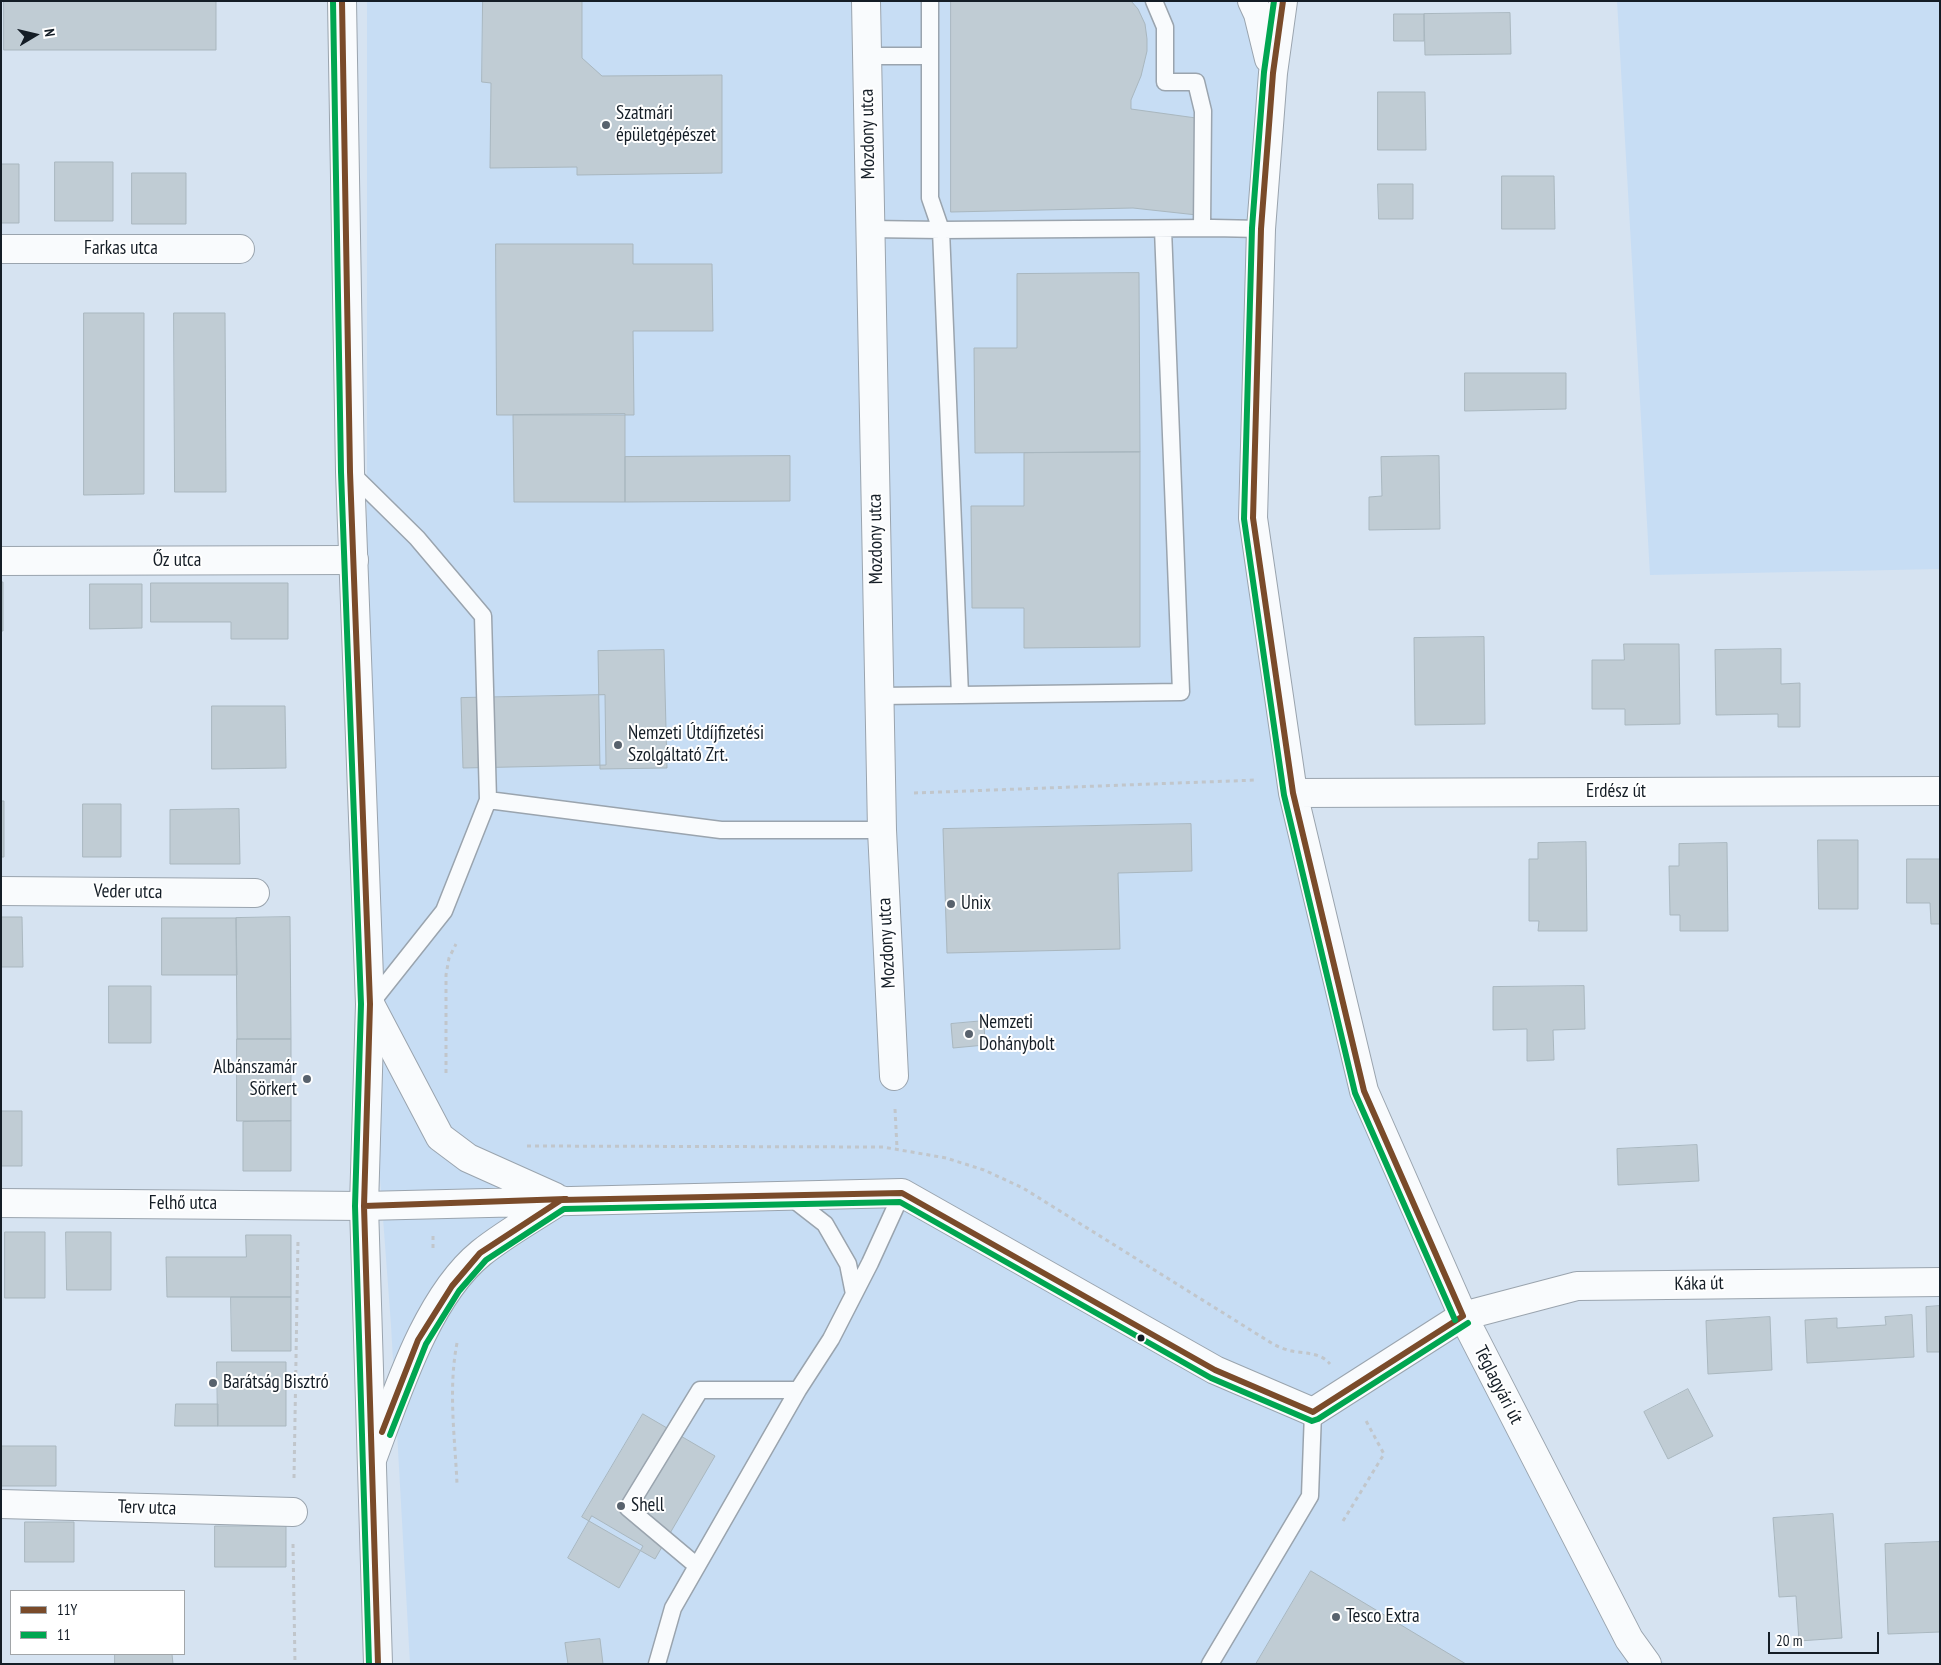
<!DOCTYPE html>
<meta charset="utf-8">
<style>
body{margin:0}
#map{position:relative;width:1941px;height:1665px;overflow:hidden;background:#d6e3f1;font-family:"PT Sans Narrow",sans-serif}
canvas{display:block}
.frame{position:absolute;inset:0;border:2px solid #141d26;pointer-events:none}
.legend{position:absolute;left:10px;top:1590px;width:175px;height:65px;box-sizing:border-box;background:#fff;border:1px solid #a1a5a8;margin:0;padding:6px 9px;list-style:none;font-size:15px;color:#141d26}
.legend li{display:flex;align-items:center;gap:10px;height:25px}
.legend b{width:25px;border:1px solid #a1a5a8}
.north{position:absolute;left:10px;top:10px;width:50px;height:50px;-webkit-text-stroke:4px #fff;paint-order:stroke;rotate:81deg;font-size:14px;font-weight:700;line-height:20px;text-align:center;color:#141d26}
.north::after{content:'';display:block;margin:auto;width:18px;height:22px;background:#141d26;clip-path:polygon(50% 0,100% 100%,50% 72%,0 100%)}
.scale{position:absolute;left:1768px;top:1632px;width:111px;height:22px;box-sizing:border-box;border:2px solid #141d26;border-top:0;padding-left:6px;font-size:15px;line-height:18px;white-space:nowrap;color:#141d26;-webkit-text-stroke:4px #fff;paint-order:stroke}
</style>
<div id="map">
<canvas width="1941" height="1665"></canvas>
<div class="frame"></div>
<ul class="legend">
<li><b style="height:6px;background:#7a4b2a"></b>11Y</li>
<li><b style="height:6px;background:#00a651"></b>11</li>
</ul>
<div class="north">N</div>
<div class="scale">20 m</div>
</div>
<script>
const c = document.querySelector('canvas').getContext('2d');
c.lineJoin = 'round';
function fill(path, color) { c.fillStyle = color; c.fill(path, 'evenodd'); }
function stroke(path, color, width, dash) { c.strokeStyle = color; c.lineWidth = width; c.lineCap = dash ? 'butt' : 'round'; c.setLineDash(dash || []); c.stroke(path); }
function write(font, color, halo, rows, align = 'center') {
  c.font = font + ' "PT Sans Narrow",sans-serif'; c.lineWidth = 4; c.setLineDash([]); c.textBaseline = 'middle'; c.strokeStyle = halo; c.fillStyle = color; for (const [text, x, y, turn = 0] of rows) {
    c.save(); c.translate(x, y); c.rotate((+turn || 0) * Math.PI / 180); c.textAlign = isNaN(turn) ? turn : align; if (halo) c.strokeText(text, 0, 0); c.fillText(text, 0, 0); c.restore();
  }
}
const built = new Path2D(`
 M367,1H1286L1254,502L1358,1079L1614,1612L1665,1664H410L391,1325L367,1004Z
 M1617,1H1940V569L1650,575Z`);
const building = new Path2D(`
 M4,1H216V50H4Z
 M483,1H582V58L602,76L722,75V173L577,175V167L490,168L491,83L482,82Z
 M951,1H1131L1138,9L1145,24L1147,39V51L1141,76L1131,100V109L1196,118L1197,215L1133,208L951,212Z
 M1510,13L1511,54L1425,55L1424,14Z
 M1394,14H1424V41H1394Z
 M1378,92H1425L1426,150H1378Z
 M55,162H113V221H55Z
 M1,164H19V223H1Z
 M132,173H186V224H132Z
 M1502,176H1554L1555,229H1502Z
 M1378,184H1413V219H1379Z
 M496,244H633V264H712L713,331H633L634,415H497Z
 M1139,273L1140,452L975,453L974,348H1017V274Z
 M84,313H144V494L84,495Z
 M174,313H225L226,492H175Z
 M1465,373H1566V409L1465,411Z
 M625,414V502H514L513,415Z
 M1140,452V647L1024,648V608H972L971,506H1024V453Z
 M790,456V501L625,502V457Z
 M1439,456L1440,529L1369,530V497L1382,496L1381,457Z
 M1,582H3V631H1Z
 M151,583H288V639H231V622H151Z
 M90,584H142V628L90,629Z
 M1484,637L1485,724L1415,725L1414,638Z
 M1624,644H1679L1680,724L1625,725V709H1592V660H1624Z
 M1781,649V684L1800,683V727H1778V714L1716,715L1715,650Z
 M664,650L667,768L600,769L598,651Z
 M605,695L606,765L463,768L461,698Z
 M212,706H285L286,768L212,769Z
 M1,801H4V857H1Z
 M83,804H121V857H83Z
 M239,809L240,864H170V810Z
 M1191,824L1192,871L1118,873L1120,949L947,953L943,829Z
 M1818,840H1858V909H1819Z
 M1586,842L1587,931H1538L1539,921H1529V859H1538V843Z
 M1727,843L1728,931H1680V915H1670L1669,866H1679V844Z
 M1907,859H1940V924H1931L1930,903H1907Z
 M1,917H22L23,967H1Z
 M290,917L291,1039H237L236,918Z
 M162,918H236L237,975H162Z
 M109,986H151V1043H109Z
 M1584,986L1585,1029L1553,1030L1554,1060L1527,1061V1029L1493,1030V987Z
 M984,1021L985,1045L953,1048L951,1024Z
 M237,1039H291V1121H237Z
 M1,1111H22V1166H1Z
 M291,1121V1171H243V1122Z
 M1697,1145L1699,1181L1618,1185L1617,1149Z
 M5,1232H45V1298H5Z
 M66,1232H111V1290H67Z
 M246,1235H291V1297H167L166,1257H246Z
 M231,1297H291V1351H232Z
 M1940,1306V1352H1927L1926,1307Z
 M1912,1315L1914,1357L1807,1363L1805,1320L1837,1318V1328L1886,1325L1885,1317Z
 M1770,1317L1772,1370L1708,1374L1706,1321Z
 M217,1362H286V1426H218Z
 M1688,1389L1713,1436L1668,1459L1644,1412Z
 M176,1404H218V1426H175Z
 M643,1414L715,1456L655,1559L582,1517Z
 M1,1446H56V1486H1Z
 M1833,1514L1842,1638L1799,1641L1796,1596L1779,1597L1773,1518Z
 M592,1516L643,1546L619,1588L568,1558Z
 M25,1522H74V1562H25Z
 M215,1526H286V1567H215Z
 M1940,1542V1632L1888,1634L1885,1544Z
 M1311,1571L1466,1664H1256Z
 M600,1639L603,1664H568L565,1643Z
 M115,1654H172L173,1664H115Z`);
const path = new Path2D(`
 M914,793L1257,780
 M446,1073V975L449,958L456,944
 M895,1109L897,1148
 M527,1146L883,1147L946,1158L984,1170L1023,1188L1273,1344C1279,1347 1286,1350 1292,1351C1306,1354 1320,1352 1330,1364
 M433,1236V1252
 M457,1343C448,1389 455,1438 457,1484
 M294,1478L298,1240
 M1343,1521L1384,1454L1365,1419
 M293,1544L295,1664`);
const lane = new Path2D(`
 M1154,1L1165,27V82H1196L1203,111L1202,228
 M867,56H930
 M870,229L941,230L930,198V1
 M1163,229L1181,692L960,695L941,230L1213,228L1261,229
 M350,472L417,538L483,616L488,800L444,911L371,1003
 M879,696L960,695
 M488,800L721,830H882
 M789,1196L825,1224L848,1264L854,1294
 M697,1566L628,1508L700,1390H798
 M657,1664L673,1608L798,1390L831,1339L870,1263L902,1193
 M1210,1664L1310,1496L1313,1412`);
const street = new Path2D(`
 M866,1L882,830L894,1076
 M1252,1L1258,14L1269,59
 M1283,1L1273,73L1261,229L1253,518L1293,793L1364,1091L1463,1316L1629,1639L1647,1664
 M1,249H240
 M1,561L354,560
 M1293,793L1940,791
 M1,891L255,893
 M370,1004L440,1137L468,1158L555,1197
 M1,1203L364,1206L902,1193L1215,1370L1313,1412L1463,1316L1577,1286L1940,1282
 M373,1457C397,1393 427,1297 481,1253C506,1233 535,1217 561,1200
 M1,1504L293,1512`);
const primary = new Path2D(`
 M342,1L350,472L370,1004L364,1206L378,1664`);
const bus1 = new Path2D(`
 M342,1L350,472L370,1004L364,1206L378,1664
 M1283,1L1273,73L1261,229L1253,518L1293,793L1364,1091L1463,1316
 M364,1206L566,1199
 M382,1432L418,1340L452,1286L480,1253L561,1200L902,1193L1215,1370L1313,1412L1463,1316`);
const bus2 = new Path2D(`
 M333,1L341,472L361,1004L355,1206L369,1664
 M1274,1L1264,72L1252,228L1244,519L1284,795L1355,1093L1455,1320
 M390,1435L426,1344L459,1291L486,1260L564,1209L900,1202L1211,1378L1312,1421L1318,1419L1468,1323`);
const markers = [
 [606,125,5,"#58626d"],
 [618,745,5,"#58626d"],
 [951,904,5,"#58626d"],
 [969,1034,5,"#58626d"],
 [307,1079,5,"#58626d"],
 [1141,1338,4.5,"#141d26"],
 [213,1383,5,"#58626d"],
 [621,1506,5,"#58626d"],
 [1336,1617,5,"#58626d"]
];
const poiNames = [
 ["Szatmári",616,114],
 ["épületgépészet",616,136],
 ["Nemzeti Útdíjfizetési",628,734],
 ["Szolgáltató Zrt.",628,756],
 ["Unix",961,904],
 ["Nemzeti",979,1023],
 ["Dohánybolt",979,1045],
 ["Albánszamár",297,1068,"right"],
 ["Sörkert",297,1090,"right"],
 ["Barátság Bisztró",223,1383],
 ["Shell",631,1506],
 ["Tesco Extra",1346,1617]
];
const streetNames = [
 ["Mozdony utca",868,134,-91],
 ["Farkas utca",121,249],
 ["Mozdony utca",876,539,-91],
 ["Őz utca",177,561],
 ["Erdész út",1616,792],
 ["Veder utca",128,892,1],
 ["Mozdony utca",887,943,-93],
 ["Felhő utca",183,1204],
 ["Káka út",1699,1284,-1],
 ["Téglagyári út",1498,1385,63],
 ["Terv utca",147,1508,2]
];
fill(built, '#c7ddf4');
fill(building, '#c0ccd4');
stroke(building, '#a9b7bf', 1);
stroke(lane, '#9aa4ae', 19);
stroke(street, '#9aa4ae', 30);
stroke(primary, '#9aa4ae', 30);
stroke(path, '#c1c6cb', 3, [4, 4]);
stroke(lane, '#f9fbfd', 16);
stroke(street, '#f9fbfd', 28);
stroke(primary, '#f9fbfd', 28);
stroke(bus1, '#7a4b2a', 6);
stroke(bus2, '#00a651', 6);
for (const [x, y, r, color] of markers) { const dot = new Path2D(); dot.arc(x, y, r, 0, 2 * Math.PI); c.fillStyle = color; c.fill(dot); stroke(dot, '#fff', 2); }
write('19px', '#141d26', '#fff', poiNames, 'left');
write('19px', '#141d26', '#fff', streetNames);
</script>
